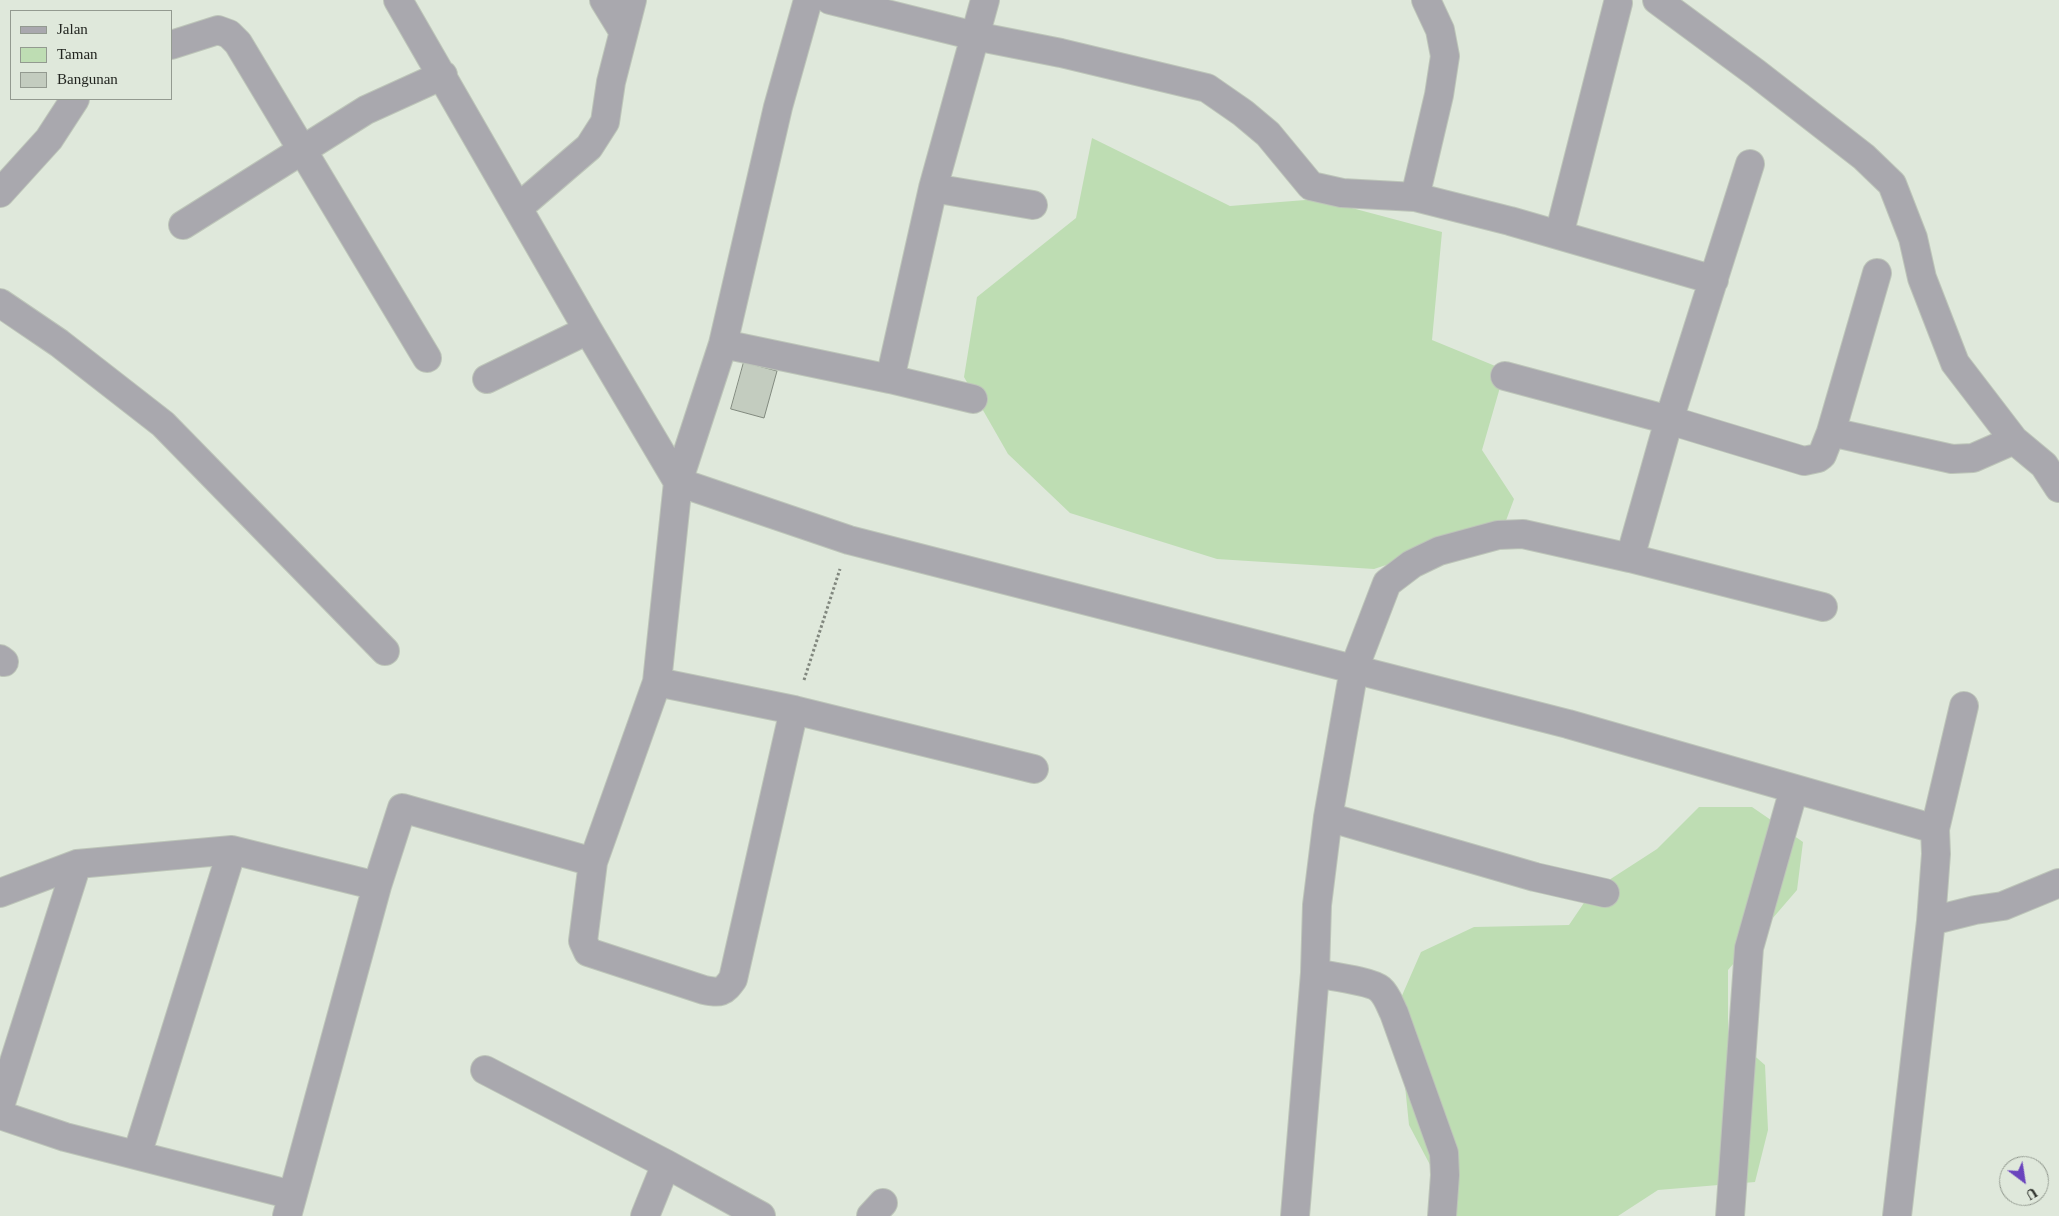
<!DOCTYPE html>
<style>
body{margin:0}
#map{position:relative;width:2059px;height:1216px;overflow:hidden;background:#dfe8db;font-family:Georgia,serif}
canvas{display:block}
.legend{position:absolute;left:10px;top:10px;width:162px;height:90px;box-sizing:border-box;background:#dfe8db;border:1px solid #939a90;margin:0;padding:6px 9px;list-style:none;font-size:15px;color:#222520}
.legend li{display:flex;align-items:center;gap:10px;height:25px}
.legend b{width:25px;border:1px solid #939a90}
.north{position:absolute;left:1999px;top:1156px;width:50px;height:50px;box-sizing:border-box;background:#dfe8db;border:1px solid #939a90;border-radius:50%;rotate:149deg;font-size:14px;font-weight:700;line-height:20px;text-align:center;color:#222520}
.north::after{content:'';display:block;margin:auto;width:18px;height:22px;background:#6a44bd;clip-path:polygon(50% 0,100% 100%,50% 72%,0 100%)}
</style>
<div id="map">
<canvas width="2059" height="1216"></canvas>
<ul class="legend">
<li><b style="height:6px;background:#a9a8ae"></b>Jalan</li>
<li><b style="height:14px;background:#beddb3"></b>Taman</li>
<li><b style="height:14px;background:#c3ccbf"></b>Bangunan</li>
</ul>
<div class="north">U</div>
</div>
<script>
const c = document.querySelector('canvas').getContext('2d');
c.lineJoin = 'round';
function fill(path, color) { c.fillStyle = color; c.fill(path, 'evenodd'); }
function stroke(path, color, width, dash) { c.strokeStyle = color; c.lineWidth = width; c.lineCap = dash ? 'butt' : 'round'; c.setLineDash(dash || []); c.stroke(path); }
const green = new Path2D(`
 M1092,138L1230,206L1318,199L1442,232L1432,340L1505,370L1482,450L1514,499L1504,526L1374,569L1217,559L1070,513L1008,454L964,377L977,297L1076,218Z
 M1699,807H1752L1803,842L1797,890L1728,970V1033L1765,1065L1768,1130L1755,1182L1658,1190L1618,1216H1457L1409,1125L1397,1007L1421,952L1474,927L1569,925L1592,891L1657,849Z`);
const building = new Path2D(`
 M744,362L777,371L764,418L731,409Z`);
const path = new Path2D(`
 M804,680L840,569`);
const minor = new Path2D(`
 M398,0L588,330L678,482L849,540L1568,724L1935,829
 M604,0L623,31
 M830,0L975,36L1061,53L1207,88L1243,113L1268,134L1311,186L1342,193L1415,197L1510,221L1714,280
 M1657,0L1756,73L1864,157L1892,184L1913,238L1922,278L1955,363L2014,440L2044,465L2059,488
 M171,45L218,30L229,34L238,43L427,358
 M933,188L1033,205
 M0,193L49,139L75,99
 M1415,197L1439,95L1445,56L1440,30L1426,0
 M518,208L589,147L605,122L611,82L632,0
 M183,225L366,110L443,75
 M1559,235L1618,3
 M0,303L59,343L163,424L385,651
 M723,344L890,379L933,188L985,0
 M1505,376L1669,420L1804,461L1818,458L1822,455L1831,432L1877,273
 M487,379L588,330
 M890,379L973,399
 M1831,432L1952,459L1973,458L2014,440
 M1630,558L1669,420L1750,164
 M0,659L4,662
 M657,682L794,710L1034,769
 M1328,817L1535,877L1605,893
 M593,862L583,941L588,952L704,990C721,993 723,993 733,979L794,710
 M0,893L77,864L232,850L377,886
 M1931,921L1975,910L2003,906L2059,883
 M1315,973C1328,976 1371,981 1380,989C1387,995 1390,1005 1394,1013L1444,1153L1445,1175L1442,1216
 M485,1070L666,1164L761,1216
 M0,1106L77,864
 M0,1115L65,1137L292,1195
 M137,1155L232,850
 M287,1216L377,886L402,808L593,862L657,682L678,482L723,344L778,107L808,0
 M645,1216L666,1164
 M871,1216L883,1203
 M1295,1216L1315,973L1317,905L1328,817L1354,669L1387,583L1412,564L1439,551L1498,535L1523,534L1630,558L1823,607
 M1730,1216L1749,948L1794,789
 M1897,1216L1931,921L1936,854L1935,829L1964,706`);
fill(green, '#beddb3');
fill(building, '#c3ccbf');
stroke(building, '#81897e', 1);
stroke(minor, '#bdc5b9', 30);
stroke(path, '#81877e', 3, [2.5, 2.5]);
stroke(minor, '#a9a8ae', 28);
</script>
